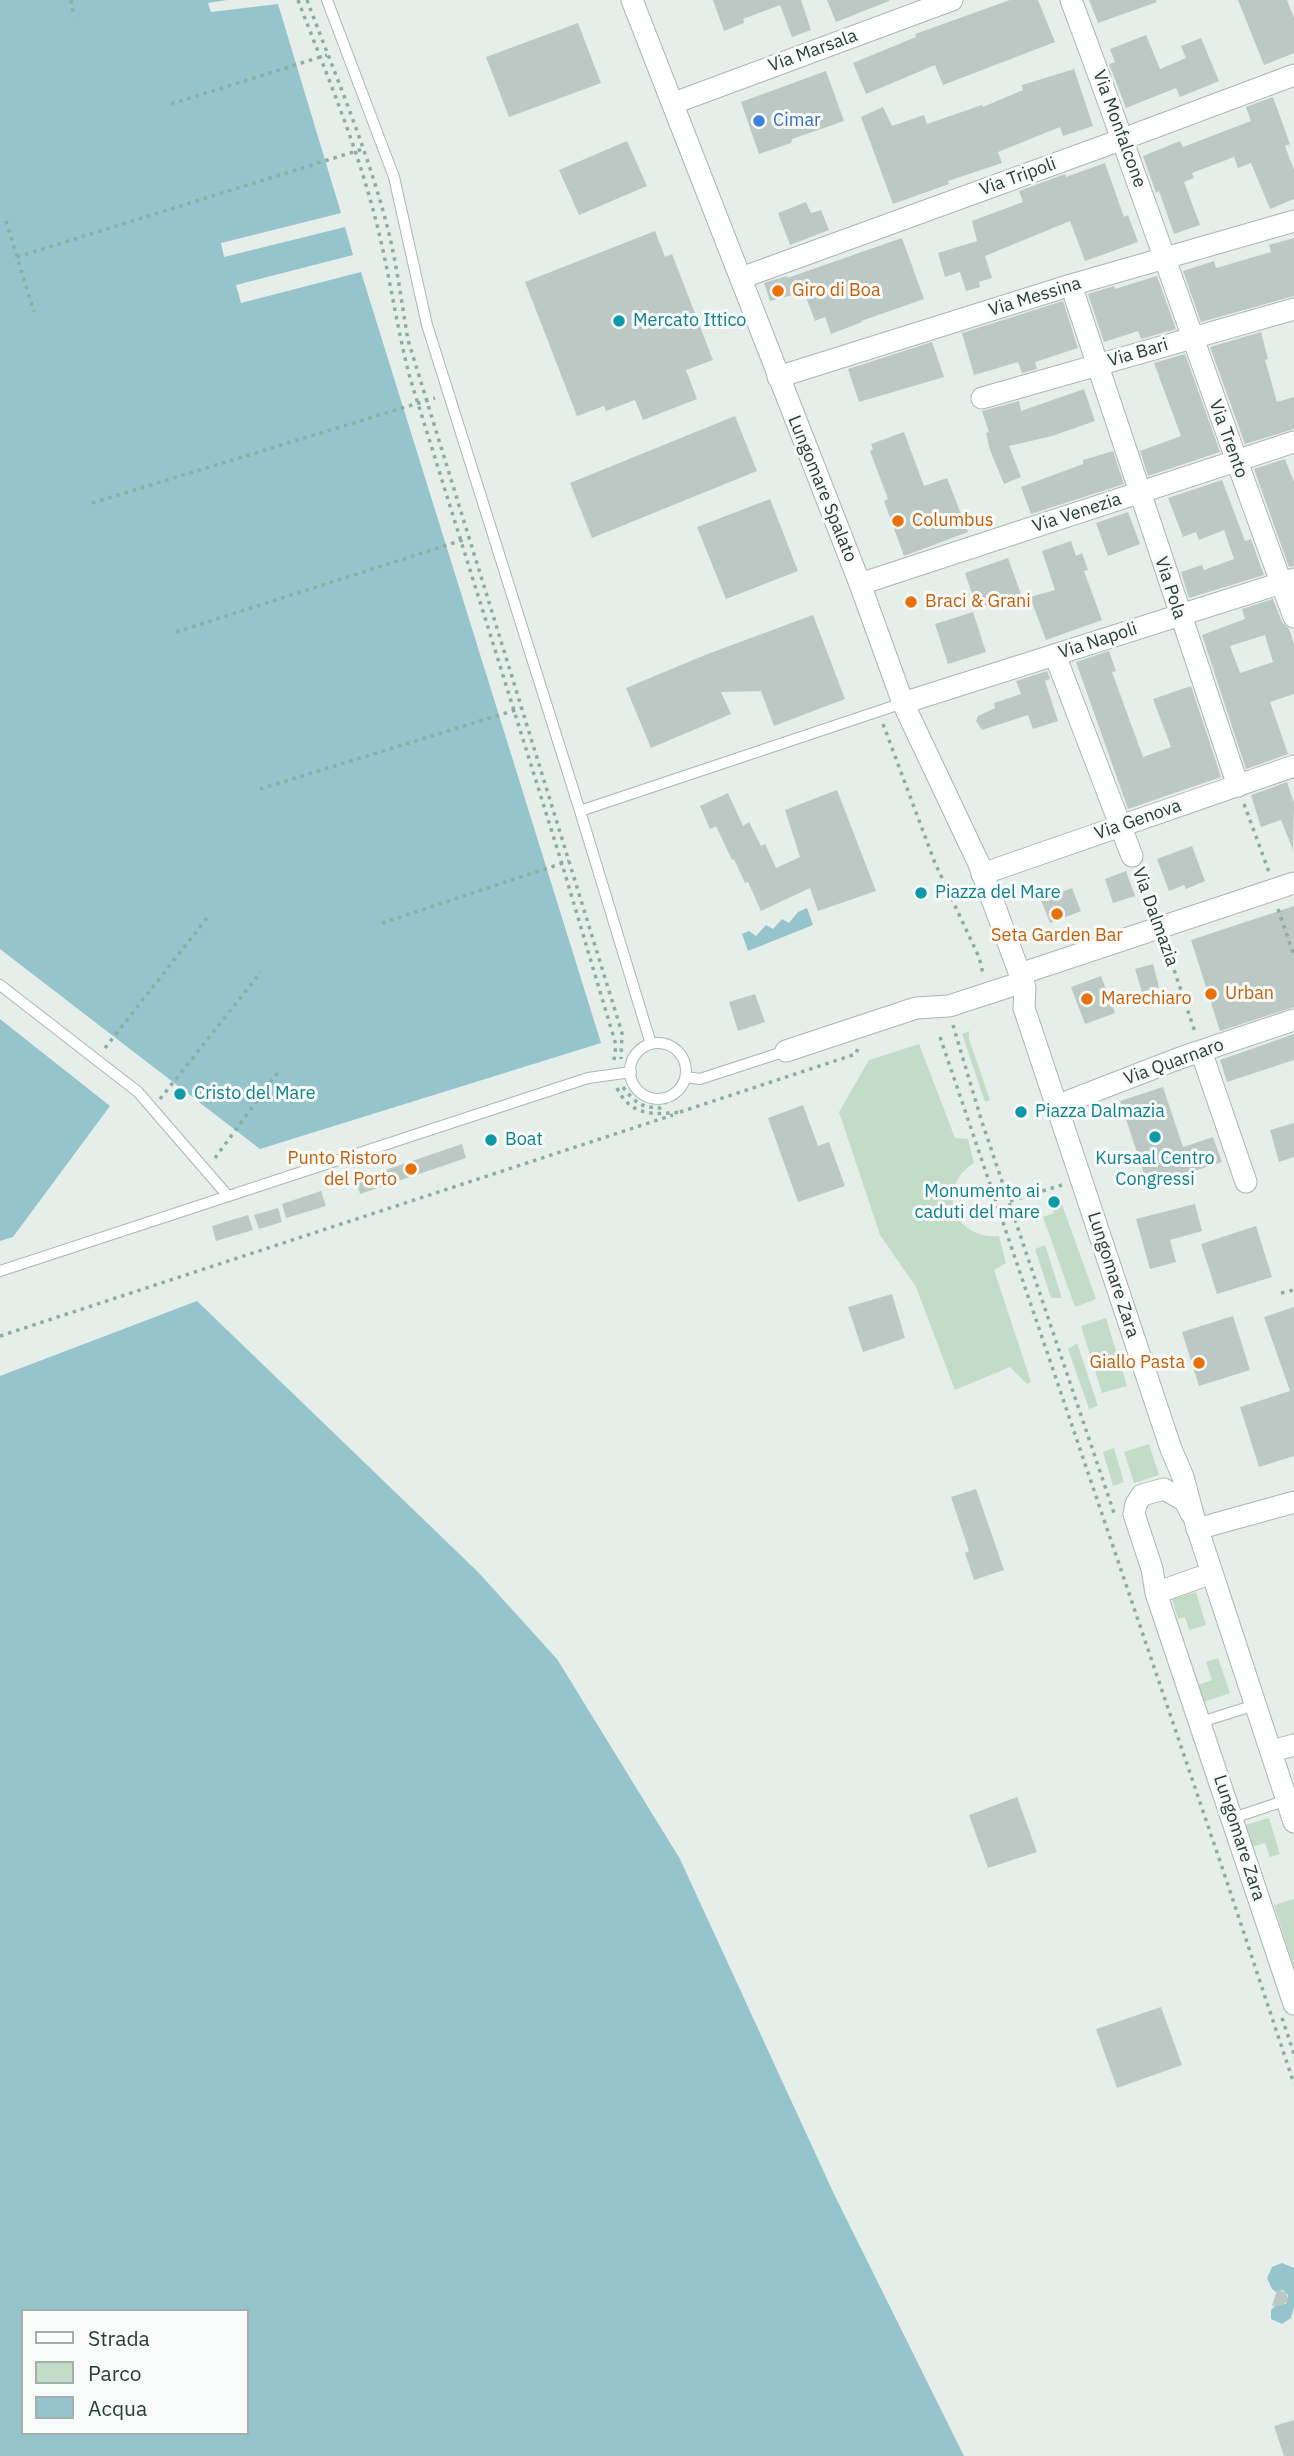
<!DOCTYPE html>
<style>
body{margin:0}
#map{position:relative;width:1294px;height:2456px;overflow:hidden;background:#e6eeea;font-family:"IBM Plex Sans",sans-serif}
canvas{display:block}
.legend{position:absolute;left:21px;top:2309px;width:228px;height:126px;box-sizing:border-box;background:#f7faf8;border:2px solid #a4afab;margin:0;padding:9px 12px;list-style:none;font-size:21px;color:#273e37}
.legend li{display:flex;align-items:center;gap:14px;height:35px}
.legend b{width:35px;border:2px solid #a4afab}
</style>
<div id="map">
<canvas width="1294" height="2456"></canvas>
<ul class="legend">
<li><b style="height:9px;background:#fff"></b>Strada</li>
<li><b style="height:19px;background:#c2dcc8"></b>Parco</li>
<li><b style="height:19px;background:#95c4cc"></b>Acqua</li>
</ul>
</div>
<script>
const c = document.querySelector('canvas').getContext('2d');
c.lineJoin = 'round';
function fill(path, color) { c.fillStyle = color; c.fill(path, 'evenodd'); }
function stroke(path, color, width, dash) { c.strokeStyle = color; c.lineWidth = width; c.lineCap = dash ? 'butt' : 'round'; c.setLineDash(dash || []); c.stroke(path); }
function write(font, color, halo, rows, align = 'center') {
  c.font = font + ' "IBM Plex Sans",sans-serif'; c.lineWidth = 6; c.setLineDash([]); c.textBaseline = 'middle'; c.strokeStyle = halo; c.fillStyle = color; for (const [text, x, y, turn = 0] of rows) {
    c.save(); c.translate(x, y); c.rotate((+turn || 0) * Math.PI / 180); c.textAlign = isNaN(turn) ? turn : align; if (halo) c.strokeText(text, 0, 0); c.fillText(text, 0, 0); c.restore();
  }
}
const green = new Path2D(`
 M969,1031V1039L990,1100L985,1102L962,1034Z
 M919,1044L955,1138L968,1139L974,1163C935,1187 953,1240 999,1236L1006,1263L994,1270L1031,1382L1027,1384L1010,1367L955,1390L916,1287L880,1235L839,1112L869,1060Z
 M1060,1199L1096,1299L1075,1307L1043,1217L1054,1213L1051,1202Z
 M1045,1245L1062,1298H1051L1035,1249Z
 M1106,1318L1127,1386L1102,1393L1081,1326Z
 M1077,1343L1098,1406L1089,1409L1068,1349Z
 M1149,1444L1159,1475L1134,1483L1124,1452Z
 M1114,1448L1124,1482L1113,1486L1103,1452Z
 M1196,1592L1206,1625L1189,1630L1185,1617L1178,1619L1172,1599Z
 M1218,1658L1230,1693L1204,1702L1198,1685L1212,1680L1206,1662Z
 M1269,1818L1280,1854L1270,1857L1265,1843L1252,1847L1245,1825Z
 M1294,1899V1968L1274,1905Z`);
const water = new Path2D(`
 M0,0H227L208,3L211,12L278,4L341,213L221,243L224,257L345,227L353,255L236,285L241,303L361,272L601,1043L260,1149L0,949Z
 M807,908L813,925L748,951L742,934L749,931L756,936L766,925L773,929L782,919L789,923L798,912Z
 M0,1019L110,1106L13,1237L0,1241Z
 M197,1301L478,1572L557,1659L680,1859L834,2194L964,2456H0V1376ZM23,2311H247V2433H23Z
 M1282,2263L1294,2268V2307L1291,2318L1282,2324L1271,2319V2310L1277,2304H1286L1288,2295L1283,2290L1276,2292L1272,2289L1267,2278L1272,2267Z`);
const building = new Path2D(`
 M713,0H801L811,30L792,37L780,5L743,19L744,23L724,31Z
 M827,0H889V1L836,22Z
 M1010,0H1038L1055,42L943,85L935,65L866,94L853,63L916,37L915,34Z
 M1089,0H1156L1157,2L1098,23Z
 M1238,0H1287L1294,18V53L1264,65Z
 M578,23L601,83L509,117L486,57Z
 M1146,35L1160,69L1186,58L1181,46L1201,38L1219,81L1180,97L1176,88L1126,108L1109,64L1115,62L1110,49Z
 M1074,69L1093,126L1063,136L1060,127L998,152L1002,163L948,181L949,184L893,204L861,117L883,107L892,126L924,115L927,124L982,105L983,107L1023,90L1022,85Z
 M826,71L844,121L792,139L791,143L759,154L741,102Z
 M1273,97L1290,144L1285,146L1294,170V199L1270,209L1251,163L1238,168L1234,157L1192,173L1194,178L1184,182L1200,225L1174,234L1159,191L1156,193L1143,156L1180,141L1183,147L1251,121L1246,107Z
 M627,141L647,186L579,215L559,170Z
 M1105,163L1124,217L1128,215L1138,242L1085,261L1070,221L985,256L992,278L979,282L980,287L966,291L960,272L945,277L938,253L977,241L972,221L1023,202L1019,191L1065,174L1066,177Z
 M806,202L811,213L821,210L829,230L790,245L778,213Z
 M655,231L665,257L672,254L713,360L686,370L697,399L643,420L635,400L606,411L604,406L577,416L525,282Z
 M902,238L924,299L861,321L862,322L831,334L825,317L815,321L804,292L770,301L764,283L787,276V278Z
 M1294,238V296L1201,322L1183,271L1214,261L1216,268L1271,252L1269,245Z
 M1157,276L1176,329L1141,339L1138,331L1104,342L1088,294L1114,286L1115,289Z
 M1063,301L1078,348L1035,362L1037,369L1022,373L1018,362L974,375L962,333Z
 M1261,332L1268,359L1265,360L1277,402L1294,397V429L1245,444L1210,347Z
 M932,342L944,377L859,402L848,369Z
 M1185,354L1220,452L1148,476L1140,451L1181,436L1154,363Z
 M1084,389L1095,421L1052,436L1009,446L1021,477L1004,484L990,450L986,433L989,432L982,411L1019,401L1021,411Z
 M735,416L757,471L592,538L570,483Z
 M904,432L924,486L947,478L968,532L904,556L884,501L888,499L870,451L873,449L871,444Z
 M1113,451L1124,484L1031,514L1021,487L1083,464V460Z
 M1285,459L1294,482V566L1289,567L1254,469Z
 M1222,480L1245,541L1251,539L1264,575L1189,598L1181,572L1202,565L1204,570L1234,559L1224,530L1199,540L1196,532L1183,537L1168,498Z
 M770,499L798,571L726,599L697,527Z
 M1128,512L1140,544L1108,556L1096,523Z
 M1071,541L1076,556L1082,553L1088,570L1084,571L1102,620L1046,640L1030,597L1055,590L1042,551Z
 M1008,558L1021,594L977,609L965,573Z
 M1273,599L1282,622L1289,629L1294,644V694L1270,702L1288,754L1246,769L1202,635L1245,619L1242,609ZM1265,635L1273,662L1240,673L1230,646Z
 M973,612L986,652L948,664L935,624Z
 M813,615L845,699L774,726L761,691L721,692L731,714L651,748L626,688L705,655Z
 M1109,651L1116,671L1112,672L1143,757L1171,747L1153,699L1191,686L1221,777L1128,809L1076,662Z
 M1047,671L1050,679L1045,681L1058,721L1033,729L1028,715L982,730L976,721L978,716L995,708L994,703L1021,694L1016,681Z
 M1287,782L1294,803L1293,850L1281,820L1261,827L1251,795Z
 M837,790L876,891L818,911L810,888L761,911L748,882L745,883L734,859L732,860L716,826L710,829L700,806L728,793L743,826L749,822L761,846L765,844L776,868L800,857L785,810Z
 M1192,846L1205,881L1186,889L1184,885L1169,891L1157,859Z
 M1126,871L1135,896L1113,903L1105,879Z
 M1072,888L1081,911L1050,923L1041,900Z
 M1294,906V1007L1220,1031L1191,940Z
 M1153,964L1159,987L1142,992L1135,969Z
 M1101,976L1115,1013L1085,1024L1071,987Z
 M755,994L765,1022L738,1031L729,1002Z
 M1294,1034V1060L1227,1082L1220,1060Z
 M1163,1087L1183,1147L1213,1137L1222,1162L1148,1186L1120,1101Z
 M803,1105L818,1146L829,1142L845,1186L798,1202L768,1118Z
 M1294,1123V1157L1279,1162L1270,1130Z
 M462,1144L466,1158L360,1194L356,1180Z
 M321,1191L326,1206L286,1218L282,1204Z
 M1195,1204L1202,1231L1170,1240L1176,1262L1150,1269L1136,1219Z
 M278,1208L282,1222L259,1229L254,1215Z
 M248,1215L253,1230L216,1241L212,1226Z
 M1256,1226L1272,1277L1217,1294L1201,1244Z
 M892,1294L905,1338L863,1352L848,1307Z
 M1294,1307V1456L1259,1467L1240,1407L1290,1391L1264,1317Z
 M1233,1316L1250,1370L1199,1386L1182,1332Z
 M976,1489L1004,1570L974,1580L965,1553L969,1551L951,1497Z
 M1017,1797L1037,1852L988,1868L969,1815Z
 M1161,2007L1182,2065L1117,2088L1096,2029Z
 M1277,2290L1286,2292L1288,2301L1283,2305L1272,2306Z
 M1294,2420V2456H1284L1274,2426Z`);
const path = new Path2D(`
 M71,0L74,17
 M298,0C324,68 353,136 372,206C388,262 395,321 410,378L562,864L616,1045L614,1060
 M307,0C334,72 365,144 385,218C396,258 401,299 408,340L622,1033L621,1059
 M171,104L327,55
 M6,221L34,312
 M17,257L363,149
 M92,503L435,398
 M176,632L469,538
 M883,724L935,863L978,955L982,967V976
 M260,789L522,708
 M1244,804L1269,872
 M1139,874L1153,909
 M1278,909L1293,953
 M382,923L569,861
 M1166,946L1195,1032
 M953,1025L981,1119L1114,1513
 M940,1037L1225,1876L1294,2084
 M105,1048L207,918
 M623,1087C634,1102 642,1108 660,1108L674,1094
 M617,1088C630,1116 654,1115 681,1112
 M160,1099L261,972
 M680,1112L856,1054L858,1048
 M215,1158L278,1072
 M1010,1201L1062,1185
 M1281,1293L1294,1290
 M0,1336L673,1115
 M1282,2018L1294,2054`);
const service = new Path2D(`
 M327,0L394,177L427,325L580,811L651,1044
 M580,811L903,703
 M0,985L138,1092L228,1196
 M630 1071a28 28 0 1 1 56 0a28 28 0 1 1-56 0Z
 M686,1077L700,1079L786,1051
 M0,1271L588,1078L631,1072
 M1201,1722L1255,1705
 M1233,1818L1287,1800`);
const minor = new Path2D(`
 M1071,0C1148,205 1217,412 1294,617
 M674,103L952,0
 M741,278L1123,139L1294,75
 M1071,285L1238,786
 M778,377L1071,285L1294,221
 M982,398L1294,309
 M860,584L1294,442
 M1055,655L1132,856
 M903,703L1294,579
 M982,874L1294,766
 M1020,974L1294,883
 M786,1051L916,1008L949,1006L1023,982
 M1201,1051L1246,1182
 M1056,1106L1180,1058L1294,1020
 M1197,1529L1294,1502
 M1272,1751L1294,1745`);
const tertiary = new Path2D(`
 M632,0L860,584L903,703L979,864L1025,988L1024,1008L1171,1449L1183,1477L1194,1518L1294,1822
 M1191,1513L1185,1501L1164,1489L1142,1495L1136,1504L1134,1514L1152,1569L1156,1593L1294,2004
 M1156,1593L1212,1573`);
const markers = [
 [759,121,7,"#3f7fe0"],
 [778,291,7,"#e8710a"],
 [619,321,7,"#0f9aa8"],
 [898,521,7,"#e8710a"],
 [911,602,7,"#e8710a"],
 [921,893,7,"#0f9aa8"],
 [1057,914,7,"#e8710a"],
 [1211,994,7,"#e8710a"],
 [1087,999,7,"#e8710a"],
 [180,1094,7,"#0f9aa8"],
 [1021,1112,7,"#0f9aa8"],
 [1155,1137,7,"#0f9aa8"],
 [491,1140,7,"#0f9aa8"],
 [411,1169,7,"#e8710a"],
 [1054,1202,7,"#0f9aa8"],
 [1199,1363,7,"#e8710a"]
];
const streetNames = [
 ["Via Marsala",813,51,-20],
 ["Via Monfalcone",1119,129,70],
 ["Via Tripoli",1018,177,-20],
 ["Via Messina",1035,297,-17],
 ["Via Bari",1138,353,-16],
 ["Via Trento",1228,439,70],
 ["Lungomare Spalato",822,489,68],
 ["Via Venezia",1077,513,-18],
 ["Via Pola",1170,588,72],
 ["Via Napoli",1098,641,-18],
 ["Via Genova",1138,820,-19],
 ["Via Dalmazia",1155,917,70],
 ["Via Quarnaro",1174,1062,-20],
 ["Lungomare Zara",1113,1275,72],
 ["Lungomare Zara",1239,1838,72]
];
const shopNames = [
 ["Cimar",773,121]
];
const foodNames = [
 ["Giro di Boa",792,291],
 ["Columbus",912,521],
 ["Braci & Grani",925,602],
 ["Seta Garden Bar",1057,936,"center"],
 ["Urban",1225,994],
 ["Marechiaro",1101,999],
 ["Punto Ristoro",397,1159,"right"],
 ["del Porto",397,1180,"right"],
 ["Giallo Pasta",1185,1363,"right"]
];
const cultureNames = [
 ["Mercato Ittico",633,321],
 ["Piazza del Mare",935,893],
 ["Cristo del Mare",194,1094],
 ["Piazza Dalmazia",1035,1112],
 ["Boat",505,1140],
 ["Kursaal Centro",1155,1159,"center"],
 ["Congressi",1155,1180,"center"],
 ["Monumento ai",1040,1192,"right"],
 ["caduti del mare",1040,1213,"right"]
];
fill(green, '#c2dcc8');
fill(water, '#95c4cc');
fill(building, '#bcc8c3');
stroke(service, '#a9b6b1', 12);
stroke(minor, '#a9b6b1', 23);
stroke(tertiary, '#a9b6b1', 23);
stroke(path, '#8aaea2', 3.5, [3.5, 5]);
stroke(service, '#fff', 10);
stroke(minor, '#fff', 21);
stroke(tertiary, '#fff', 21);
for (const [x, y, r, color] of markers) { const dot = new Path2D(); dot.arc(x, y, r, 0, 2 * Math.PI); c.fillStyle = color; c.fill(dot); stroke(dot, '#f7faf8', 2.5); }
write('18px', '#273e37', '#f7faf8', streetNames);
write('18px', '#366cbe', '#f7faf8', shopNames, 'left');
write('18px', '#c56008', '#f7faf8', foodNames, 'left');
write('18px', '#0d838f', '#f7faf8', cultureNames, 'left');
</script>
